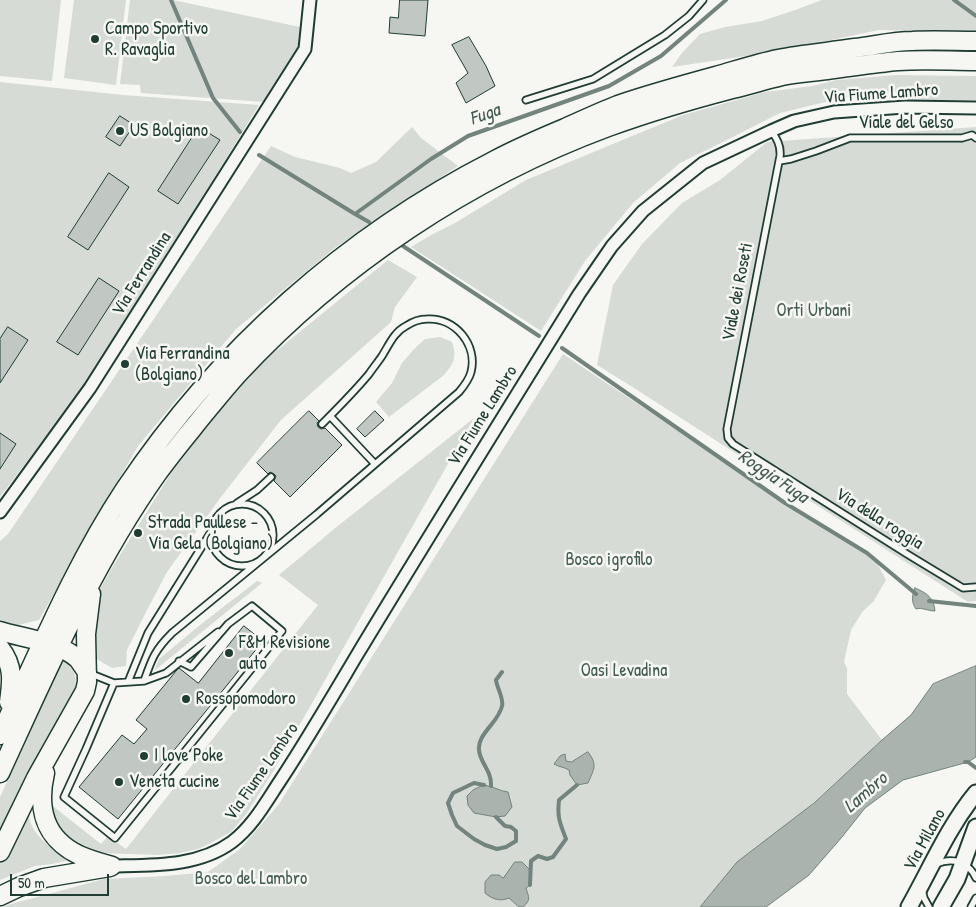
<!DOCTYPE html>
<style>
body{margin:0}
#map{position:relative;width:976px;height:907px;overflow:hidden;background:#f6f6f2;font-family:"Patrick Hand",sans-serif}
canvas{display:block}
.scale{position:absolute;left:10px;top:874px;width:99px;height:22px;box-sizing:border-box;border:2px solid #1f3d34;border-top:0;padding-left:6px;font-size:15px;line-height:18px;white-space:nowrap;color:#1f3d34;-webkit-text-stroke:4px #f6f6f2;paint-order:stroke}
</style>
<div id="map">
<canvas width="976" height="907"></canvas>
<div class="scale">50 m</div>
</div>
<script>
const c = document.querySelector('canvas').getContext('2d');
c.lineJoin = 'round';
function fill(path, color) { c.fillStyle = color; c.fill(path, 'evenodd'); }
function stroke(path, color, width, dash) { c.strokeStyle = color; c.lineWidth = width; c.lineCap = dash ? 'butt' : 'round'; c.setLineDash(dash || []); c.stroke(path); }
function write(font, color, halo, rows, align = 'center') {
  c.font = font + ' "Patrick Hand",sans-serif'; c.lineWidth = 5; c.setLineDash([]); c.textBaseline = 'middle'; c.strokeStyle = halo; c.fillStyle = color; for (const [text, x, y, turn = 0] of rows) {
    c.save(); c.translate(x, y); c.rotate((+turn || 0) * Math.PI / 180); c.textAlign = isNaN(turn) ? turn : align; if (halo) c.strokeText(text, 0, 0); c.fillText(text, 0, 0); c.restore();
  }
}
const green = new Path2D(`
 M0,0H61L52,81L0,76Z
 M74,0H126L116,85L64,78Z
 M130,0H173L300,27L299,48L264,102L141,93L140,85L120,84Z
 M822,0H976V32L879,30L773,52L672,67L682,53L700,34L725,27L762,21L795,10Z
 M896,75L976,76V100H898L897,92L842,98L780,113L725,141L680,163L633,203L585,261L541,331L411,247L431,235L455,223L526,180L683,115L765,92L812,86L837,80Z
 M0,82L123,95L259,105L224,162L81,390L0,497Z
 M412,127L421,138L458,166L336,247L236,329L138,446L39,620L18,625L0,621V541L8,534L271,146L295,157L340,168L351,173L376,162Z
 M976,127V601L968,602L634,388L597,365L613,285L642,244L682,203L720,180L767,142Z
 M388,260L417,277L395,307L391,322L281,420L221,497L167,572L146,612L127,650L126,666L112,668L95,658L91,635L97,595L110,571L173,470L248,374Z
 M440,337L452,342C457,358 454,363 444,375L389,417L376,402L392,383L402,363L415,348L425,339Z
 M563,354L800,512L875,559L886,580L873,602L863,611L851,630L844,662L847,668V694L882,740L803,812L737,862L700,907H0L104,879L165,876L208,872L240,849L279,804Z
 M474,418L274,770L247,813L231,832L209,844L198,849L180,853L158,855L100,853L85,849L73,843L57,827L49,803L101,844L108,836L126,849L318,605L279,575L339,525Z
 M257,581L262,583L154,671L159,659L200,625Z
 M63,660C75,669 78,677 74,692L0,835V797Z
 M27,805C28,810 29,816 30,821C36,839 54,850 70,860L52,864L35,866L0,880V859Z`);
const water = new Path2D(`
 M915,588C927,593 934,598 935,611C927,611 922,607 916,609C911,602 912,595 915,588Z
 M976,666V757L968,762L903,780L865,808L842,837L809,875L766,907H700L737,862L814,803L882,740L911,715L933,684Z
 M588,752C598,765 594,769 588,783L577,785L570,775L569,770C564,767 559,767 554,764L560,756L565,754L566,761L571,762Z
 M484,785C493,786 499,791 508,792L512,807L505,816L496,817L474,813L468,805L467,796L473,790Z
 M515,862H522L531,871L530,885L526,888C529,898 531,900 523,907H519L509,898C500,902 492,899 485,893V882L491,875H499L503,878Z`);
const stream = new Path2D(`
 M171,0L213,98L240,132
 M954,0L976,16
 M259,155L355,214L431,159L468,136L609,86L661,56L726,0
 M355,214L369,222
 M403,246L539,336
 M562,348L785,503L867,553L916,594
 M929,601L976,606
 M965,762H968L976,768
 M484,785L474,783L453,793L448,803L452,815L457,826L474,839L485,845L497,849L506,847L516,841V831L511,827L505,826L496,817
 M491,786C492,771 480,763 479,750C477,734 499,722 502,706C504,699 497,688 496,680L502,672
 M530,885L531,861L538,856L547,859L553,857L566,839C560,823 557,818 559,800L577,785`);
const building = new Path2D(`
 M400,0H428L425,36L389,33L390,17L398,18Z
 M469,37L486,66L495,86L466,103L456,83L468,73L452,45Z
 M120,116L134,125L120,146L106,137Z
 M199,127L220,140L178,204L158,191Z
 M109,173L129,187L88,250L68,237Z
 M99,278L119,291L78,355L57,342Z
 M8,327L28,340L0,383V339Z
 M309,411L319,421L317,423L318,427L321,429L325,428L342,445L290,497L274,481L276,476L274,474L270,472L268,474L257,463Z
 M375,411L384,420L365,437L357,429Z
 M0,433L16,444L0,469Z
 M244,626L263,641L118,819L79,787L122,735L134,744L147,729L136,720L176,671L179,668L198,683Z`);
const lane = new Path2D(`
 M526,100L593,79L665,35L689,16L703,0
 M771,131C777,138 781,146 780,156L727,429L728,438L733,444L907,554L963,588L976,587
 M779,161L791,159L816,151L850,138H962L972,135L976,138
 M330,416L375,464
 M237,503L257,490L271,477
 M211 535a31 31 0 1 1 62 0a31 31 0 1 1-62 0Z
 M89,673L114,683L86,749L64,797L115,838L282,631L252,606L228,624L191,667L179,661
 M144,681C152,658 155,650 172,633L317,514L459,392C464,386 469,380 471,372C478,345 455,317 427,319C419,319 412,322 406,326C394,332 389,345 382,356C378,362 373,368 369,374C354,392 338,408 322,424
 M128,682L148,633L211,532
 M114,683L144,681L166,673L218,632
 M936,864C952,857 968,861 976,878
 M922,889L924,898L929,907
 M971,907L976,898`);
const street = new Path2D(`
 M0,512L90,388L305,49L310,0
 M112,866C153,865 198,867 232,842C253,826 266,802 280,781C307,740 332,697 357,655C430,534 505,414 579,294L612,246L643,211L703,163L771,131L794,121L834,112L905,107L976,108`);
const secondary = new Path2D(`
 M909,907C931,868 948,827 976,793
 M941,907L957,879L976,827`);
const primary = new Path2D(`
 M0,631C23,638 60,642 78,659C81,663 84,668 87,672
 M0,648C14,666 12,681 9,702
 M0,735C39,652 74,566 125,489C218,350 346,236 495,160C518,148 541,138 565,128C583,120 600,112 618,105C650,94 683,85 716,76C737,70 758,63 778,59C803,54 829,52 855,48C873,46 893,41 912,41C933,40 955,41 976,41
 M0,773C47,671 92,566 157,474C172,453 189,433 205,413C216,400 227,386 239,373C338,266 470,178 608,127C649,112 690,100 732,89C749,85 765,80 782,76C797,73 812,72 827,70C851,67 875,63 898,61C924,59 950,61 976,61
 M45,773C37,808 44,838 79,855C90,860 101,863 112,866
 M0,852L36,778L85,691L87,682L86,634L91,594
 M0,896L19,887L44,878L110,867`);
const markers = [
 [95,39,5,"#1f3d34"],
 [120,131,5,"#1f3d34"],
 [125,364,5,"#1f3d34"],
 [138,533,5,"#1f3d34"],
 [229,653,5,"#1f3d34"],
 [186,699,5,"#1f3d34"],
 [144,756,5,"#1f3d34"],
 [119,782,5,"#1f3d34"]
];
const poiNames = [
 ["Campo Sportivo",105,29],
 ["R. Ravaglia",105,50],
 ["US Bolgiano",130,131],
 ["Via Ferrandina",135,354],
 ["(Bolgiano)",135,375],
 ["Strada Paullese -",148,523],
 ["Via Gela (Bolgiano)",148,544],
 ["F&M Revisione",239,643],
 ["auto",239,664],
 ["Rossopomodoro",196,699],
 ["I love Poke",154,756],
 ["Veneta cucine",129,782]
];
const streetNames = [
 ["Via Fiume Lambro",881,94,-4],
 ["Viale del Gelso",906,123],
 ["Via Ferrandina",142,274,-58],
 ["Viale dei Roseti",738,292,-79],
 ["Via Fiume Lambro",483,416,-58],
 ["Via della roggia",879,519,32],
 ["Via Fiume Lambro",262,772,-55],
 ["Via Milano",925,840,-61]
];
const parkNames = [
 ["Orti Urbani",814,311],
 ["Bosco igrofilo",609,560],
 ["Oasi Levadina",624,671],
 ["Bosco del Lambro",251,879]
];
const waterNames = [
 ["Fuga",485,115,-20],
 ["Roggia Fuga",773,477,34],
 ["Lambro",866,793,-41]
];
fill(green, '#d6dbd6');
fill(water, '#aab3ae');
stroke(water, '#72847d', 1);
stroke(stream, '#72847d', 4);
fill(building, '#c1c8c3');
stroke(building, '#1f3d34', 1);
stroke(lane, '#1f3d34', 9);
stroke(street, '#1f3d34', 15);
stroke(secondary, '#1f3d34', 19);
stroke(primary, '#1f3d34', 21);
stroke(lane, '#f6f6f2', 5.5);
stroke(street, '#f6f6f2', 11);
stroke(secondary, '#f6f6f2', 15);
stroke(primary, '#f6f6f2', 18);
for (const [x, y, r, color] of markers) { const dot = new Path2D(); dot.arc(x, y, r, 0, 2 * Math.PI); c.fillStyle = color; c.fill(dot); stroke(dot, '#f6f6f2', 2); }
write('18px', '#1f3d34', '#f6f6f2', poiNames, 'left');
write('18px', '#1f3d34', '#f6f6f2', streetNames);
write('18px', '#445d54', '#f6f6f2', parkNames);
write('italic 19px', '#425a52', '#f6f6f2', waterNames);
</script>
